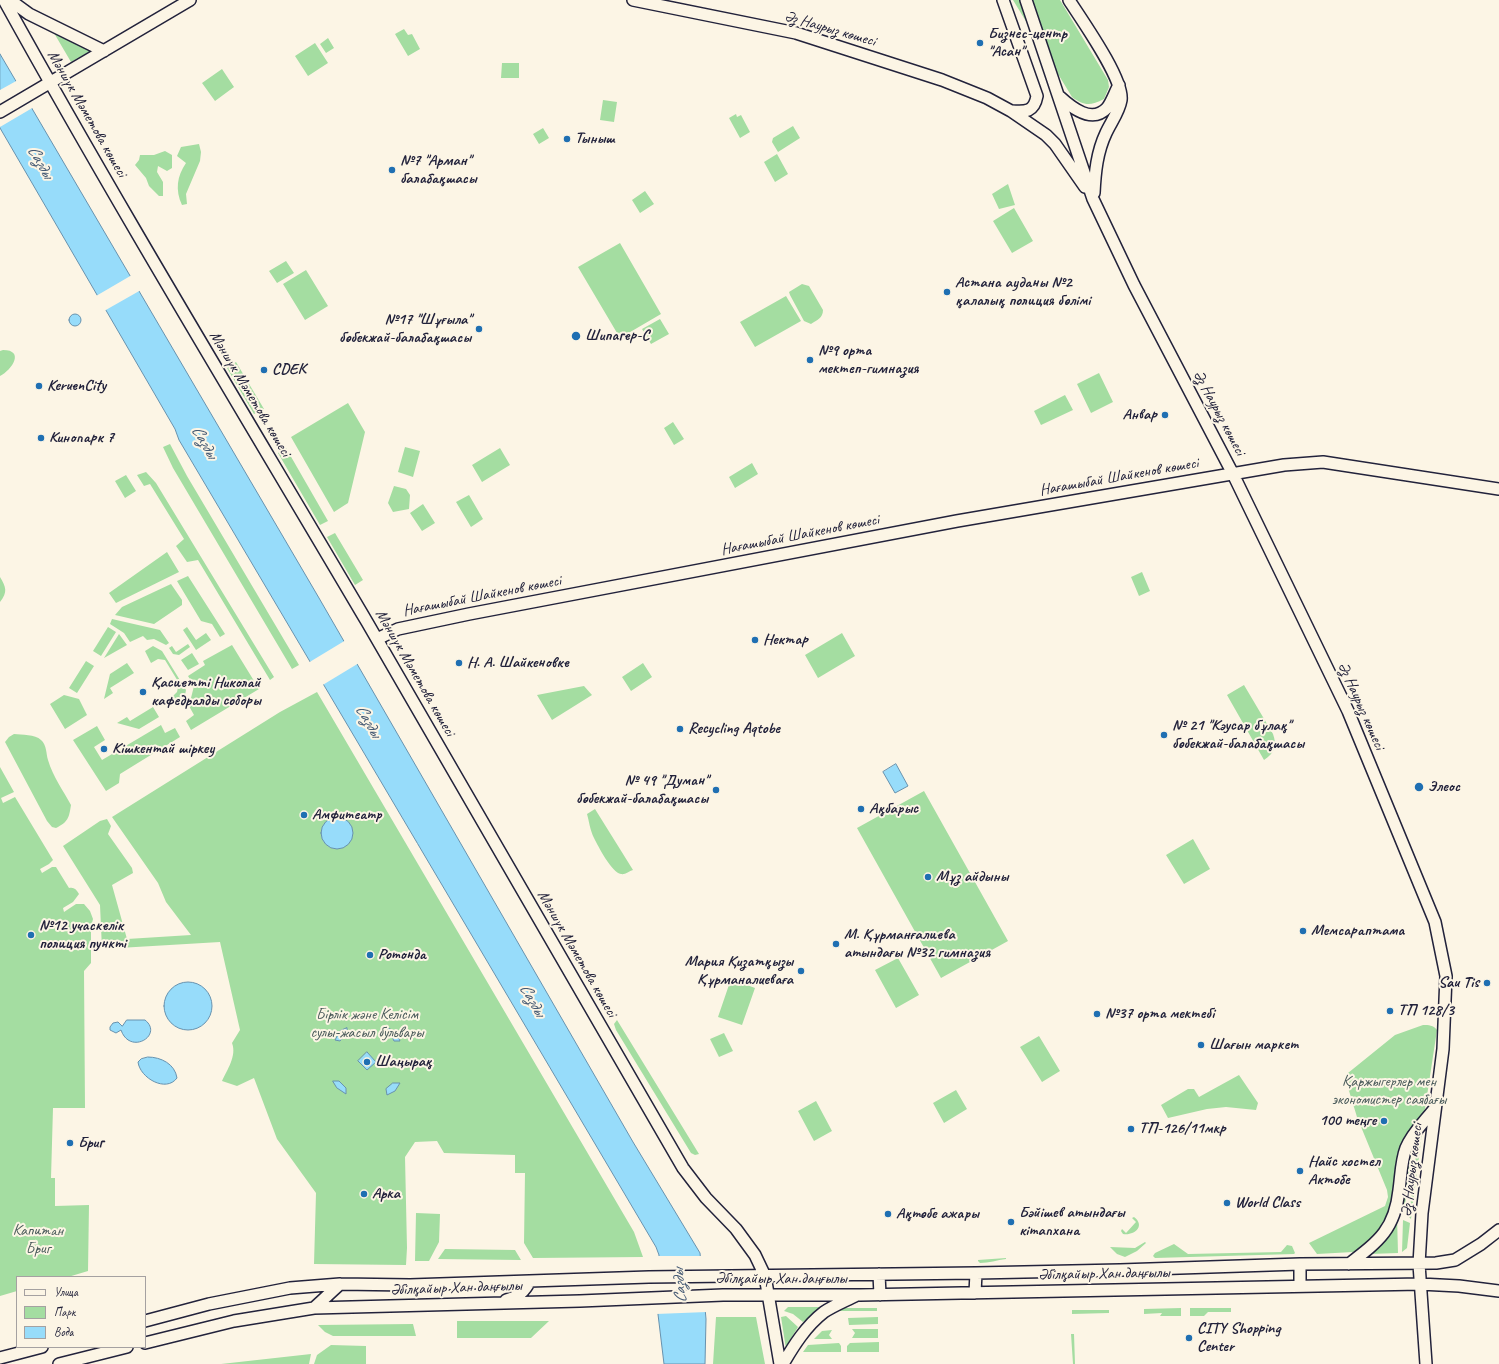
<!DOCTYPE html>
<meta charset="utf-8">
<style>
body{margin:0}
#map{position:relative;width:1499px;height:1364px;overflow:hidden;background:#fcf5e5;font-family:Caveat,sans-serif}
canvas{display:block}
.legend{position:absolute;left:16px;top:1276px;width:130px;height:72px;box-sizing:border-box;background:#fcf5e5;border:1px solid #a5a1a1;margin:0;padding:5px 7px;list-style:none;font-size:12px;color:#22223b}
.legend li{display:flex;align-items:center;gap:8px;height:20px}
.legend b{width:20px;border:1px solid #a5a1a1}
</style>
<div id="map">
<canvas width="1499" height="1364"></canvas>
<ul class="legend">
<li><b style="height:5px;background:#fcf5e5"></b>Улица</li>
<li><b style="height:11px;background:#a4dda1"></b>Парк</li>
<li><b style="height:11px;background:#97dcfa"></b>Вода</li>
</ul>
</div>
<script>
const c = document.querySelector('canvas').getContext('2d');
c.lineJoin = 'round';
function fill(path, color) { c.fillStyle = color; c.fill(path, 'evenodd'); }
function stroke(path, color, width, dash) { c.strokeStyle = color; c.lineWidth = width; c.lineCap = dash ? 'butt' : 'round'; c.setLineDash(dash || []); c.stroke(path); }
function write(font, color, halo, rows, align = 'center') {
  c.font = font + ' Caveat,sans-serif'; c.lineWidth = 4; c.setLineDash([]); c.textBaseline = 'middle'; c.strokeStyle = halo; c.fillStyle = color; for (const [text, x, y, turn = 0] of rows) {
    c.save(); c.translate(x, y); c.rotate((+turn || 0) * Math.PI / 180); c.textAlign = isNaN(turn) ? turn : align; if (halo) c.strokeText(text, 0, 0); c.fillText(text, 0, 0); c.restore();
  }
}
const green = new Path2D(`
 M1013,0H1060L1108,80L1109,87L1104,99C1090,106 1084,106 1072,97Z
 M404,29L408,35L412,34L420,49L408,56L395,34Z
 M54,33L94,49L71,62Z
 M328,38L334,48L326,53L320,44Z
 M315,43L328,63L308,76L295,56Z
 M502,63H519V78H501Z
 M222,69L234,87L215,101L202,83Z
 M603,100L617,102L614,122L600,120Z
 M736,114L737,117L741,115L750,132L740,138L729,118Z
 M793,126L800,138L778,152L772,142L773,138Z
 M543,128L549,138L539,144L533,134Z
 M199,144L201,152L200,161L186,194L187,204L182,205C175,190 177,176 186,163L177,156L181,147Z
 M165,151L172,155V168L167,171L158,166L157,172L163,182V196H159L149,186L146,178L135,165L139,160L140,155H154Z
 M777,154L788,174L775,182L764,162Z
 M1008,184L1015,205L999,209L992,194Z
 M645,191L654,204L640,213L632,200Z
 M1014,208L1033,241L1012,253L993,221Z
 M620,243L661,314L620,338L578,267Z
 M286,261L294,273L277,283L269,271Z
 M306,270L328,306L305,320L283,284Z
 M802,284L809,286L823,310C823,318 817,320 811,324L804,321L790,295L789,292Z
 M786,296L801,321L755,347L740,322Z
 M660,319L669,334L651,344L642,329Z
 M3,350C25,350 12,370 0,376V351Z
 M236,362L264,409L254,414L227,368Z
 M1099,373L1113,402L1091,413L1077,384Z
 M1065,395L1073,410L1041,425L1034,411Z
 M348,403L365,432L348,503L334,512L291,437Z
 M673,422L684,439L674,445L664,428Z
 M170,444L187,476L299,665L292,669L173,468L163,447Z
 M405,447L420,451L413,477L398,472Z
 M286,448L328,521L320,525L278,453Z
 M500,448L510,465L482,482L472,465Z
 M752,463L758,474L735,488L729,477Z
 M146,472L156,483L274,677L270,680L198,560L187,562L176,546L184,539L150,484L144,486L137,475Z
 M126,475L136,491L125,498L115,481Z
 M394,486L406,489L410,495L409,509L393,512L388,503Z
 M469,495L483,519L471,527L456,502Z
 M423,504L435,523L422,531L410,513Z
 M335,533L363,580L355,585L327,537Z
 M167,552L179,572L116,603L109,593Z
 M1142,572L1150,591L1139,596L1131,577Z
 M188,576L225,634L220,637L212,624L201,621L177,581Z
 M0,577C6,587 8,592 0,602Z
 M171,584L182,600V605L154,624L115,615L122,607Z
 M112,619L160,630L169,643L166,645L154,639L147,640L143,636L130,642L124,633L110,624Z
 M108,627L116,632L101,656L93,651Z
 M187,627L196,640L206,633L211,640L196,650L183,630Z
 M842,633L855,656L818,678L805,655Z
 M119,634L127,645L104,658Z
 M188,644L190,647L179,655L173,654L169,648L172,646L176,652Z
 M232,645L259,689L191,730L186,721L194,715L189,706L194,686L188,676L205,665L203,661Z
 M153,646L162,651L186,690L184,701L179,704L173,696L177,692L179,683L165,660L158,659L151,663L145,651Z
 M192,653L199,664L188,670L181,660Z
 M86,661L94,666L77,693L69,688Z
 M127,663L134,673L110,688L113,693L104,699L110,674Z
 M643,663L652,677L631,691L622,677Z
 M1244,685L1273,734C1277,745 1275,753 1264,760L1227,695Z
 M584,686L592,695L552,720L537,695Z
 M317,692L634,1232L643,1257L533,1258L524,1243L525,1173H515V1155L444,1153L437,1141L415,1142L405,1157L407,1248L406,1265L314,1264L316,1193L277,1139L254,1078L237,1086L222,1081C227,1070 237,1056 232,1043L240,1030L220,942L102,949L100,905L63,846L100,821L107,819L111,826L108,834L132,868L133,873L112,885L127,939L191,935L166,902L158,883L112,817L280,712Z
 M64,695L79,699L87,715L65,729L50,704Z
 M153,707L159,717L139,729L117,723L127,717L130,721Z
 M161,725L165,733L175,728L180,737L120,774L119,783L106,791L73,740L97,726L105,740L94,747L102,760Z
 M14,734C22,735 35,734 41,740C47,745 46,754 48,760C53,777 63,790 71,805C69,818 68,822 56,828L52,827L47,821L5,742L9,737Z
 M0,767L14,792L1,798L3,803L15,797L53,860L49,864L40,869L42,873L52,867H56L69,888C74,887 76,889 79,894L73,902L63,908L64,912L76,904H84L90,911L93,919L91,927V963L84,971L85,1108H53L51,1178H55V1206L89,1205L88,1271L68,1277H17V1291L0,1296Z
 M924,791L1008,941L941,978L857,828Z
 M595,809L633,870C629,871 625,875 621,874C612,873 598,846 594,838C590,830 589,821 587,814Z
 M1193,839L1210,869L1184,884L1166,855Z
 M898,958L919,995L896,1008L875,970Z
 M731,979L755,988L742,1025L718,1017Z
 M617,1020L699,1154L695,1155L691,1153L616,1030L614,1024Z
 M1423,1025C1429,1025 1433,1025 1437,1030L1425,1109L1414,1126L1393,1204L1386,1223L1366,1246L1353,1252L1317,1254L1309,1243L1385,1206L1388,1197L1387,1190L1357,1117L1346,1081L1348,1073L1395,1035Z
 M724,1033L733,1051L719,1057L710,1039Z
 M1039,1036L1060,1071L1042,1082L1020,1047Z
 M1239,1075L1258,1103L1256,1110L1226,1107L1207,1109L1168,1118L1161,1105L1188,1089H1194L1199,1097Z
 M956,1090L967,1109L944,1123L933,1103Z
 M816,1101L832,1131L814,1141L798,1111Z
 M1423,1125L1411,1219L1406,1214L1410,1209L1418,1134Z
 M1412,1144L1405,1206L1398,1212L1407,1156Z
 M416,1213L440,1214L439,1242L429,1261H415Z
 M1397,1216L1398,1253L1370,1254Z
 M1134,1217C1146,1226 1134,1236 1123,1234L1121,1231L1122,1229L1126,1233L1136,1222L1132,1218Z
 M1403,1220L1410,1223L1407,1248L1402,1252Z
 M1145,1242L1146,1243L1137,1251L1125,1257L1117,1254L1110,1247L1135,1248Z
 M1174,1244L1188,1254L1281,1252L1287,1245L1292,1246L1295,1253L1294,1254L1155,1258L1153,1256L1155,1253Z
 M445,1249L515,1250L521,1260L438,1259Z
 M1006,1258V1259C997,1260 989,1263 980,1263L978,1261V1260Z
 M788,1307H823L803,1322L793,1314L784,1311Z
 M840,1308H877V1311H840Z
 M1181,1308V1316H1160L1162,1313L1144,1314V1309Z
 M1190,1308H1231V1312H1208L1204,1316H1190Z
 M1072,1310H1109V1313L1072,1314Z
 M786,1316L798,1327L790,1340L786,1349L781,1317Z
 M716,1317H756L765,1364H713Z
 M878,1317V1324L849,1325L848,1318Z
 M457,1321H549L531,1338H457Z
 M413,1324L416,1336H333L325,1332L318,1325Z
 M852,1329H878V1338H852L855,1333Z
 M832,1330L829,1335L832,1339H814L822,1331Z
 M1071,1334H1074L1075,1364H1073Z
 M879,1342V1352H847V1346L850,1343Z
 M839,1343L841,1346V1352H803L808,1345Z
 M331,1345L366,1346V1364H314L317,1355Z
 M311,1354L309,1364H221Z`);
const water = new Path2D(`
 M0,54L319,598L633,1142L700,1253L706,1319L705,1364H664L657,1306L659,1255L656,1247L179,440L175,429L0,128Z
 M69 320a6 6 0 1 1 12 0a6 6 0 1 1-12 0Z
 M896,764L908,786L895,793L883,772Z
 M321 833a16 16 0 1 1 32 0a16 16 0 1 1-32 0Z
 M164 1006a24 24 0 1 1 48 0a24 24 0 1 1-48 0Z
 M127,1020H145C164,1035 130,1056 121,1030L116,1033L110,1030V1027L113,1023L118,1022L122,1026Z
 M347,1028V1035L343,1037L340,1041L335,1040L340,1031Z
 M388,1028L396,1032L400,1041H394L392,1037L388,1035Z
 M367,1052L376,1062L367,1070L358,1061Z
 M148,1057C161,1057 175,1064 177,1078C166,1093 140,1078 138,1062L141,1059Z
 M333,1081H339L346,1088V1094L337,1088Z
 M393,1083H400L395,1091L387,1095L386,1089Z`);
const pier = new Path2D(`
 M18,80L34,107L0,127V90Z
 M132,275L141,290L104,311L96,296Z
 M346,640L359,663L321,686L308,663Z
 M657,1256H702L707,1312L656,1314L655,1306Z`);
const secondary = new Path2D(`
 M4,0C120,210 245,415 367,622C473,803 577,987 683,1168L706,1198L736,1229L755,1255L765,1276L780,1364
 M10,0L29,14L104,51
 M633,0L796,33L942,80L987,98L1011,111L1046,135L1055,144L1085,187
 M1003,0L1037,96C1034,112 1026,112 1012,111
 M1026,0L1093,199L1134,285L1233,474L1348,711L1435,922L1446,976L1443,1049L1422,1213L1419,1264L1426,1364
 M1069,0C1081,19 1124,79 1121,100C1119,112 1111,122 1106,133C1097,152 1095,172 1094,193
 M1060,97C1072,108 1092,124 1107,108C1112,102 1115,92 1119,85
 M0,112L190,0
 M377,639L398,629L469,614L957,521L1284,465L1323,462L1499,489
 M1349,1264C1379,1241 1395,1229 1399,1190C1401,1176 1401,1161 1406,1148C1412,1133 1425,1121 1435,1108
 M879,1274L880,1295
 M1300,1286V1264
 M975,1293L976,1273
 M506,1300C518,1297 525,1292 529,1282
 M314,1308L340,1284
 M145,1321L209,1304L290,1288L340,1284L410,1285L649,1277L976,1273L1120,1270L1300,1264L1436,1263L1455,1260L1481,1244L1499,1230
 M145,1343L234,1321L314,1308L580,1301L723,1295H860L1420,1284L1459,1286L1499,1291
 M0,1358L42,1347
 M59,1364L127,1347
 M783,1364C794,1345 806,1326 824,1312C833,1306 845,1301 855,1296`);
const markers = [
 [980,43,4,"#1f6fb2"],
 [567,139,4,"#1f6fb2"],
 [392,170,4,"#1f6fb2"],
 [947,292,4,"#1f6fb2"],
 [479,329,4,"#1f6fb2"],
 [576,336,5,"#1f6fb2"],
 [810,360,4,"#1f6fb2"],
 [264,370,4,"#1f6fb2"],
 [39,386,4,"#1f6fb2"],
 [1165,415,4,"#1f6fb2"],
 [41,438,4,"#1f6fb2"],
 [755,640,4,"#1f6fb2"],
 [459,663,4,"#1f6fb2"],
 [143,692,4,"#1f6fb2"],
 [680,729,4,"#1f6fb2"],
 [1164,735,4,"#1f6fb2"],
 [104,749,4,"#1f6fb2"],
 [1419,787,5,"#1f6fb2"],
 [716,790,4,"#1f6fb2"],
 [861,809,4,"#1f6fb2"],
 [304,815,4,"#1f6fb2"],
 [928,877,4,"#1f6fb2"],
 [1303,931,4,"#1f6fb2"],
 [31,935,4,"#1f6fb2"],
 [836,944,4,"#1f6fb2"],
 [370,955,4,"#1f6fb2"],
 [801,971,4,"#1f6fb2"],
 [1487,983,4,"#1f6fb2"],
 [1390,1011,4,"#1f6fb2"],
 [1097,1014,4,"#1f6fb2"],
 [1201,1045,4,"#1f6fb2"],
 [367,1062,4,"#1f6fb2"],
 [1384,1121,4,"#1f6fb2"],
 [1131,1129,4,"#1f6fb2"],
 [70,1143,4,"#1f6fb2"],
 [1300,1171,4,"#1f6fb2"],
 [364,1194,4,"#1f6fb2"],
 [1227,1203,4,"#1f6fb2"],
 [888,1214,4,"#1f6fb2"],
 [1011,1222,4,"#1f6fb2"],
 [1189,1338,4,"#1f6fb2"]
];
const streetNames = [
 ["Әз Наурыз көшесі",830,29,16],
 ["Мәншүк Мәметова көшесі",87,114,60],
 ["Мәншүк Мәметова көшесі",250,394,59],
 ["Әз Наурыз көшесі",1219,413,62],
 ["Нағашыбай Шайкенов көшесі",1119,477,-10],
 ["Нағашыбай Шайкенов көшесі",800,535,-11],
 ["Нағашыбай Шайкенов көшесі",482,596,-11],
 ["Мәншүк Мәметова көшесі",415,673,60],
 ["Әз Наурыз көшесі",1361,706,66],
 ["Мәншүк Мәметова көшесі",577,954,60],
 ["Әз Наурыз көшесі",1412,1170,-83],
 ["Әбілқайыр Хан даңғылы",1104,1274,-1],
 ["Әбілқайыр Хан даңғылы",781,1279],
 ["Әбілқайыр Хан даңғылы",456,1288,-2]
];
const poiNames = [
 ["Бизнес-центр",988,34],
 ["\"Асан\"",988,52],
 ["Тыныш",575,139],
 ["№7 \"Арман\"",400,161],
 ["балабақшасы",400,179],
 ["Астана ауданы №2",955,283],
 ["қалалық полиция бөлімі",955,301],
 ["№17 \"Шұғыла\"",471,320,"right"],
 ["бөбекжай-балабақшасы",471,338,"right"],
 ["Шипагер-С",585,336],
 ["№9 орта",818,351],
 ["мектеп-гимназия",818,369],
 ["CDEK",272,370],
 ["KeruenCity",47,386],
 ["Анвар",1157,415,"right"],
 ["Кинопарк 7",49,438],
 ["Нектар",763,640],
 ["Н. А. Шайкеновке",467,663],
 ["Қасиетті Николай",151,683],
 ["кафедралды соборы",151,701],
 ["№ 21 \"Кәусар бұлақ\"",1172,726],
 ["бөбекжай-балабақшасы",1172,744],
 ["Recycling Aqtobe",688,729],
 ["Кішкентай шіркеу",112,749],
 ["№ 49 \"Думан\"",708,781,"right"],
 ["бөбекжай-балабақшасы",708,799,"right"],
 ["Элеос",1428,787],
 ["Ақбарыс",869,809],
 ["Амфитеатр",312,815],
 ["Мұз айдыны",936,877],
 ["№12 учаскелік",39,926],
 ["полиция пункті",39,944],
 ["Мемсараптама",1311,931],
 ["М. Құрманғалиева",844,935],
 ["атындағы №32 гимназия",844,953],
 ["Ротонда",378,955],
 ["Мария Қизатқызы",793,962,"right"],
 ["Құрманалиеваға",793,980,"right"],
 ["Sau Tis",1479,983,"right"],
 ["ТП 128/3",1398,1011],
 ["№37 орта мектебі",1105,1014],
 ["Шағын маркет",1209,1045],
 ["Шаңырақ",375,1062],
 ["100 теңге",1376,1121,"right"],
 ["ТП-126/11мкр",1139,1129],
 ["Бриг",78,1143],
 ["Найс хостел",1308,1162],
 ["Актобе",1308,1180],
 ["Арка",372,1194],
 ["World Class",1235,1203],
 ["Бәйішев атындағы",1019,1213],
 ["кітапхана",1019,1231],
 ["Ақтөбе ажары",896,1214],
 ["CITY Shopping",1197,1329],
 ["Center",1197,1347]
];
const parkNames = [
 ["Бірлік және Келісім",367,1015],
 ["сулы-жасыл бульвары",367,1033],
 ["Қаржыгерлер мен",1389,1082],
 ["экономистер саябағы",1389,1100],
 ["Капитан",38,1231],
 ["Бриг",38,1249]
];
const waterNames = [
 ["Сазды",40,162,60],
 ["Сазды",204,442,60],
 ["Сазды",368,721,60],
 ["Сазды",532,1000,60],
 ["Сазды",680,1286,-95]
];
fill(green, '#a4dda1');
fill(water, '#97dcfa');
stroke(water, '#6892ae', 1);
fill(pier, '#fcf5e5');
stroke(secondary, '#22223b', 14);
stroke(secondary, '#fcf5e5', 11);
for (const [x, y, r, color] of markers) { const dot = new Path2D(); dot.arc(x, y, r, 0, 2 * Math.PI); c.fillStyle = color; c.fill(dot); stroke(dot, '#fcf5e5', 1.5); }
write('16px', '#22223b', '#fcf5e5', streetNames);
write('bold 16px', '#22223b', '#fcf5e5', poiNames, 'left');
write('16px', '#495a5a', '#fcf5e5', parkNames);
write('italic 17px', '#455a74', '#fcf5e5', waterNames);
</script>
